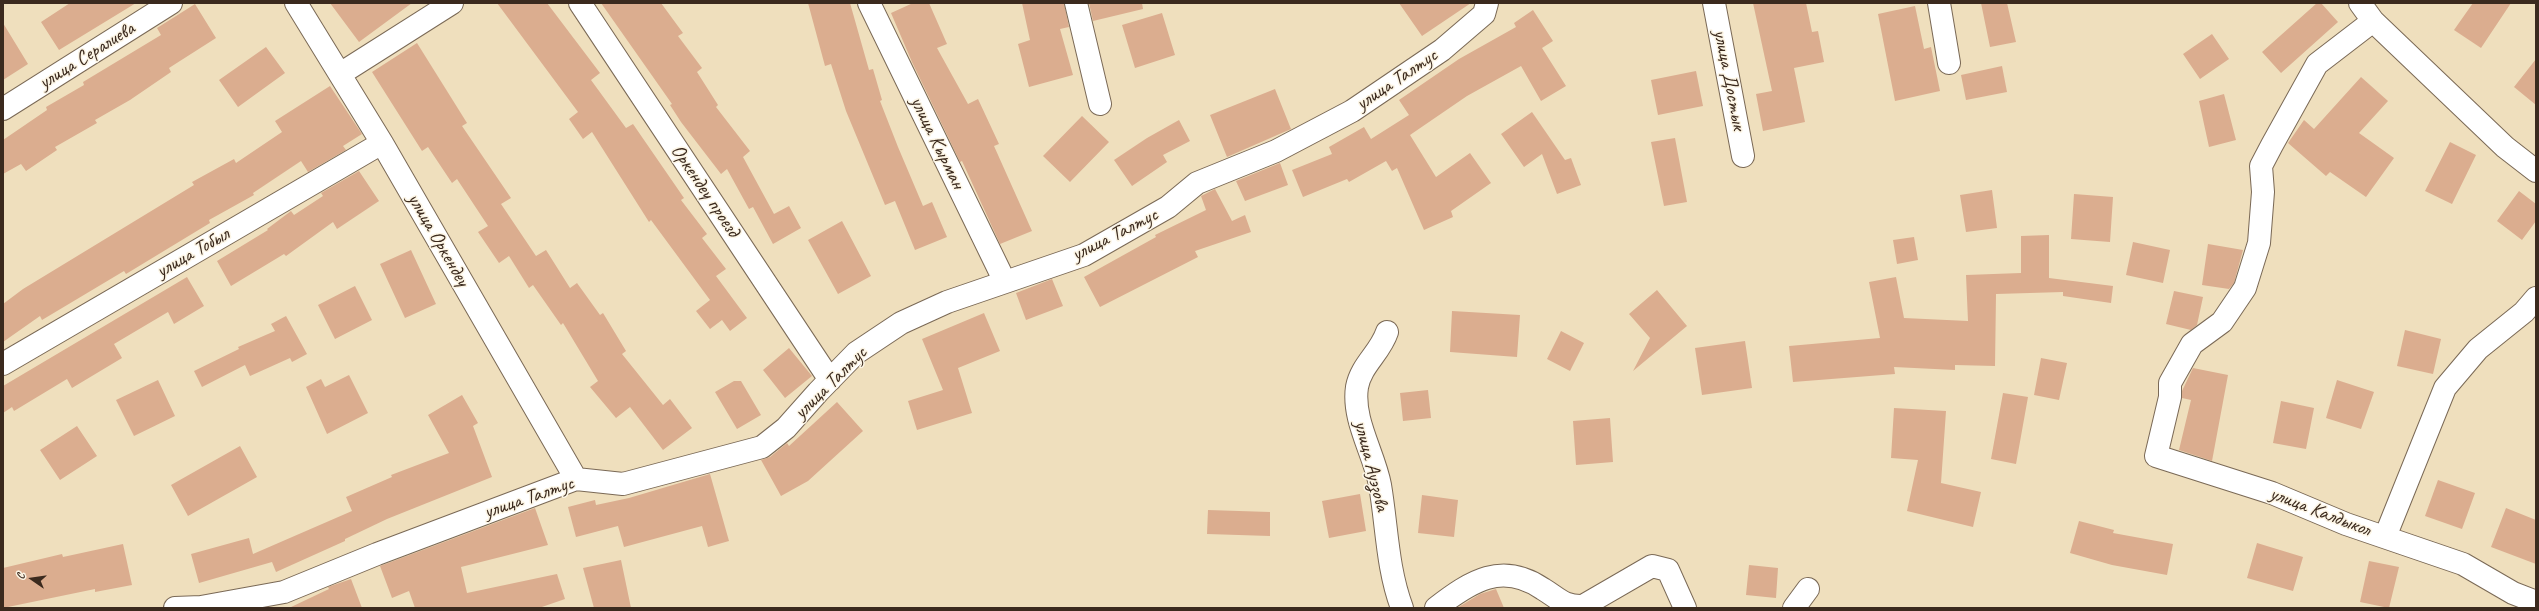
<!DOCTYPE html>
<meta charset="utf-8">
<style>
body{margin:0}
#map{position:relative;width:2539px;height:611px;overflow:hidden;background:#efdfbd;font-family:Caveat,sans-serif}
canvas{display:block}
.frame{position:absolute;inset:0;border:4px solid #3b2a1e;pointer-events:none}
.north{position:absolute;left:12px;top:559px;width:40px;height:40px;-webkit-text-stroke:3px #fcf5e5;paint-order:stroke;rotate:283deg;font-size:11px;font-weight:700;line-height:16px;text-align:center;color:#3b2a1e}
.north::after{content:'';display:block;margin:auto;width:14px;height:18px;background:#3b2a1e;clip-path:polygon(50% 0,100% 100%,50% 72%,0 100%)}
</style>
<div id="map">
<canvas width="2539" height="611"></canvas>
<div class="frame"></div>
<div class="north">С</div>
</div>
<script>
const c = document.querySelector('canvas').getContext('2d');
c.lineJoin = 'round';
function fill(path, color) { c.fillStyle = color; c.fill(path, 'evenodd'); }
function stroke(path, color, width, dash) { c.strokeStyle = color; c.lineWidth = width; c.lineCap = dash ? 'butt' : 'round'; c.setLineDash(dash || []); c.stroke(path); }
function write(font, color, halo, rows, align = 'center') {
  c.font = font + ' Caveat,sans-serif'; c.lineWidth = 3; c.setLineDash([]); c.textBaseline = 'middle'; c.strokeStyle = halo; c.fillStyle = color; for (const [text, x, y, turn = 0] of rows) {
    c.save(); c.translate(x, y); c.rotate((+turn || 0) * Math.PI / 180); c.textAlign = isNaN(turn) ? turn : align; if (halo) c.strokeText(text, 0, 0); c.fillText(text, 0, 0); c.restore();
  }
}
const building = new Path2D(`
 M70,3H136L59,50L41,22Z
 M330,3H412L359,42Z
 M497,3H547L600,73L591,80L626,128L633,124L684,198L681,200L707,234L702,238L726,269L716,276L747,318L730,331L722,320L710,329L696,311L710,300L651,220L649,222L592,132L583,139L569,119L578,112Z
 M601,3H661L683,33L678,36L702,68L697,72L718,105L716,107L750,151L743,157L774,214L789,206L801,228L773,244L753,207L749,209L727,169L721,174L681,122L670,105L672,104Z
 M808,3H850L869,70L873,69L882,100L880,101L898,147L923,206L932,202L947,237L915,250L895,201L885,205L846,111L831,64L825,66Z
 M913,3H929L947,44L937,48L968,104L978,99L999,144L994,146L1032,231L1000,244L962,161L960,162L912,62L891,13Z
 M1022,3H1064L1069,27L1060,29L1073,75L1029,87L1018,44L1030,40Z
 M1089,3H1142L1143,9L1093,21Z
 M1399,3H1471L1422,36Z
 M1753,3H1806L1812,32L1818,31L1824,62L1794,68L1805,122L1763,131L1756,94L1772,91Z
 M1981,3H2007L2016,42L1990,47Z
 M2317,3H2321L2338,22L2281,73L2262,52Z
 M2473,3H2511L2481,48L2454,30Z
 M195,4L216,38L169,68L171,72L130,100L95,120L97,123L55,147L57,150L26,171L21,164L3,174V140L47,110L46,107L84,85L83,82L161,35L157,28Z
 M1915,6L1924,49L1931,47L1940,91L1895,101L1878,14Z
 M1533,10L1553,41L1542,48L1566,86L1541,101L1521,66L1467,96L1410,135L1436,177L1470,153L1491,183L1451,211L1453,217L1424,230L1397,168L1392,171L1386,161L1349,182L1347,179L1303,197L1292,170L1332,154L1329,147L1364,127L1371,139L1409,115L1399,100L1459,59L1516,27L1514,23Z
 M1162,13L1175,55L1135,68L1122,25Z
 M3,23L28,64L3,80Z
 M2212,34L2229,59L2200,79L2183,54Z
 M417,43L467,123L462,126L511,198L501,204L536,256L546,250L570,288L577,283L600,315L603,313L626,351L622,354L663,405L670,399L692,428L663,450L630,407L616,418L590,387L598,381L563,323L561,325L533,285L529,288L509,256L499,263L478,232L488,226L457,179L452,183L428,147L422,151L372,72Z
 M266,47L285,73L238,107L219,80Z
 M2536,59V105L2514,87Z
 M2002,66L2007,92L1966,100L1961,75Z
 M1696,71L1703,106L1658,115L1651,80Z
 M2361,77L2388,101L2359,133L2394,158L2366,197L2330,172L2326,176L2288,143L2304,120L2314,129Z
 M330,86L362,134L343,146L346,150L308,172L301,161L253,193L254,195L209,220L210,223L126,274L124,271L42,320L40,316L3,342V304L23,289L194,185L192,182L234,159L236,163L282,132L275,121Z
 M1275,89L1291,129L1227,157L1210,115Z
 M2224,94L2236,140L2209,147L2199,101Z
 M1532,112L1565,160L1571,158L1581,185L1557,194L1542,154L1524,167L1501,134Z
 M1082,116L1109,142L1070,182L1043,156Z
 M1179,120L1190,141L1163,155L1167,162L1132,186L1114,160L1147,138Z
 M1675,138L1687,202L1664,206L1651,142Z
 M2450,142L2476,155L2452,204L2425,191Z
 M1280,163L1288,185L1245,201L1236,181Z
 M359,171L379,201L337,229L333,222L286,256L284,254L231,286L217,261L268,230L267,229L291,211L294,215L323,196L321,193Z
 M1215,189L1232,221L1245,215L1251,232L1195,251L1198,257L1100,307L1084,277L1156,237L1155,235L1206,210L1201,196Z
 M1992,190L1997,228L1966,232L1960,195Z
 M2519,191L2536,204V221L2522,240L2497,221Z
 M2074,194L2113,197L2110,242L2071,239Z
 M842,221L871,276L838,294L808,240Z
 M2049,235V278L2113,286L2111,303L2063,296V292L1996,294L1995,366L1955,365V370L1894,367L1895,374L1793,382L1789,346L1880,338L1869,282L1896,277L1904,318L1968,321L1966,275L2021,273V236Z
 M1914,237L1918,260L1897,264L1893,240Z
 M2133,242L2170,250L2163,283L2126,275Z
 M2208,244L2243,250L2234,283L2229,289L2202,285Z
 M411,250L436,304L405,318L380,264Z
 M187,277L204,306L174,324L168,312L114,344L122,358L72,388L67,379L14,411L12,407L3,413V386Z
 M1052,279L1063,306L1026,320L1016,293Z
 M355,286L372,320L335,339L318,305Z
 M1657,290L1687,326L1633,371L1650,338L1629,314Z
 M2174,291L2203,297L2197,325L2191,330L2166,324Z
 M1452,311L1520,315L1517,357L1450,352Z
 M984,313L1000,351L958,368L972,413L917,430L908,401L943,390L922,339Z
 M286,316L307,354L292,362L290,358L250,376L245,365L202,387L194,371L239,349L238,347L275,331L271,324Z
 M2405,330L2441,339L2433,374L2397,366Z
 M1561,331L1584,343L1570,371L1547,359Z
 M1745,341L1752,388L1702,395L1695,348Z
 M789,348L812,376L785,398L763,370Z
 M2041,358L2067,363L2059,400L2034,395Z
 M2193,368L2228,375L2212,461L2179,450L2191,400L2182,398V391Z
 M349,375L368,413L327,434L306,387L321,379L325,387Z
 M158,380L175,416L134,436L116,400Z
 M2337,380L2374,392L2361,429L2326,418Z
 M734,381H741L761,415L737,429L715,392Z
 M1428,390L1431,418L1403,421L1400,393Z
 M2003,393L2028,397L2016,464L1991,459Z
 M462,395L478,423L473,426L492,477L387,519L345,539V541L276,572L272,562L199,583L191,554L249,538L253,554L352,511L346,497L392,477L391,475L449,453L428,415Z
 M2281,401L2314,408L2306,449L2273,443Z
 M837,402L863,431L808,481L781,496L761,460L770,457L787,443L789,446Z
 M1894,408L1946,411L1941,483L1981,492L1973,527L1907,511L1918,460L1891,458Z
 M1610,418L1613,462L1576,465L1573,421Z
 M77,426L97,456L60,480L40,450Z
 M240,446L257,477L188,516L171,485Z
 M710,474L729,541L708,547L702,526L624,547L618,526L576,537L568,507L595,500L596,505L629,498Z
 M2438,480L2475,493L2462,529L2425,516Z
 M1360,494L1366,531L1329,538L1322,501Z
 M1422,495L1458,500L1454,537L1418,533Z
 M535,508L548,545L461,567L467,593L557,574L565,599L539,608H415L409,591L392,598L380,566Z
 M2506,508L2536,520V564L2491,547Z
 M1208,510L1270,512V536L1207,534Z
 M2079,521L2114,530L2113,533L2173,544L2167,575L2112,565L2070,553Z
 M2257,543L2303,557L2293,591L2247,578Z
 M123,544L132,585L95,592V589L3,608V568L62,554L63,557Z
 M621,560L631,608H594L583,568Z
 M2369,561L2399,567L2389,608L2360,602Z
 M1749,565L1778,568L1776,598L1746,595Z
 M351,579L362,608H289L329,589L328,587Z
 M1496,589L1504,608H1457L1480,594Z`);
const minor = new Path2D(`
 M296,3L382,143L576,479
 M580,3L830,380
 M869,3L1005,282
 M1076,3L1100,104
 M1714,3L1743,156
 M1939,3L1949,63
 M2360,3L2373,21L2317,64L2272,145L2261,166L2263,192L2259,243L2245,288L2222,322L2192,344L2170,383V397L2156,456L2272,493L2346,524L2463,564L2513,593L2536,602
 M2373,21L2505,147L2536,171
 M340,74L452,3
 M3,109L171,3
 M1387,332C1380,353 1361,365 1357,387C1352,420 1374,453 1380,485C1387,526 1387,568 1402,608
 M3,364L382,143
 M2385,537L2445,388L2478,349L2524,312L2536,298
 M175,608L201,607L284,592L377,554L576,479L623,484L762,447L786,428L818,392L856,353L901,323L947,302L1084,255L1168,207L1197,183L1276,151L1352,111L1442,50L1484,14L1487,3
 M1436,608C1471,581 1502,561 1543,589C1558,598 1564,607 1583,606L1652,566L1668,570L1685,608
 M1794,608L1808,589`);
const streetNames = [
 ["улица Сералиева",87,56,-32],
 ["улица Талтус",1397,80,-34],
 ["улица Достык",1729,80,79],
 ["улица Кырман",937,143,64],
 ["Оркендеу проезд",705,191,56],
 ["улица Талтус",1115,235,-27],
 ["улица Оркендеу",438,240,60],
 ["улица Тобыл",193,253,-30],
 ["улица Талтус",831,383,-45],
 ["улица Ауэзова",1371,466,76],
 ["улица Талтус",529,498,-19],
 ["улица Калдыкол",2320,512,21]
];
fill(building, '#dbad8f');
stroke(minor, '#7a6956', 24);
stroke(minor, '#fff', 22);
write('20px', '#3b2a1e', '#fcf5e5', streetNames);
</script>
